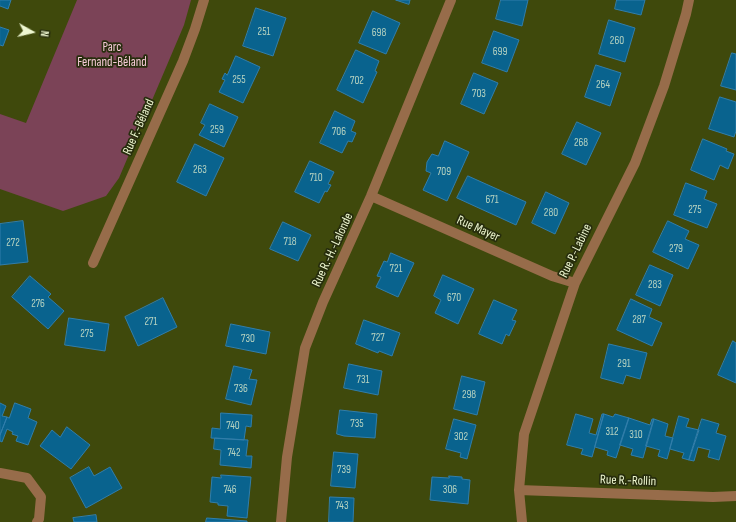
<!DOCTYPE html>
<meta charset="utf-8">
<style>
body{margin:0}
#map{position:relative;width:736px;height:522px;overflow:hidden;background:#3f490c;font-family:"Sofia Sans Condensed",sans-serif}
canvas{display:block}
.north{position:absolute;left:12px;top:12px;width:40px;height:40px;-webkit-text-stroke:3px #272d0d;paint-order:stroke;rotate:98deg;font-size:11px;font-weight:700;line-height:16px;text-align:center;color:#eef7d1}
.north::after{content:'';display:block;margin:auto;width:14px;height:18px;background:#eef7d1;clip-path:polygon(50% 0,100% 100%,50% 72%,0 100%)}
</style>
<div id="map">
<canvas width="736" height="522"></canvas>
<div class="north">N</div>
</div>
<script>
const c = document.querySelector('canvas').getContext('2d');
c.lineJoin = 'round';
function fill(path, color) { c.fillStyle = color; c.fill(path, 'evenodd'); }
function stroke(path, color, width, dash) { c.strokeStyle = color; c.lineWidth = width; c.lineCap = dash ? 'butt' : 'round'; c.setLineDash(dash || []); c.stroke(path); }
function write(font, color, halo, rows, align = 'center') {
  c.font = font + ' "Sofia Sans Condensed",sans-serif'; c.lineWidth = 3.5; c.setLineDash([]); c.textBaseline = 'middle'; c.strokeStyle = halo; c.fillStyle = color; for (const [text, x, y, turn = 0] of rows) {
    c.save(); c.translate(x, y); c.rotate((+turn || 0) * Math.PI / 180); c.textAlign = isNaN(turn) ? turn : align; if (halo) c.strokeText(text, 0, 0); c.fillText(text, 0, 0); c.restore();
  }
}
const green = new Path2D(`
 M77,0H191L184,25L119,178L106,196L63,211L0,189V114L26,123Z`);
const building = new Path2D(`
 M0,0H11L8,9L0,6Z
 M396,0H410L409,4Z
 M501,0H528L522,26L496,19Z
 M617,0H645L641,15L615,9Z
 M256,8L286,18L273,56L243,46Z
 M373,11L400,23L386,54L359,43Z
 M609,20L635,28L625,62L599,54Z
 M0,27L9,30L3,46L0,45Z
 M494,31L519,40L507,72L482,63Z
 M356,50L379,61L375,71L377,72L363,103L337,90Z
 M732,53L736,54V90L721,86Z
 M236,56L260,67L243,103L219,92L225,80L222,79L225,73L227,75Z
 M596,65L621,73L610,106L585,97Z
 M474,73L498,83L484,114L461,104Z
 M720,97L736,102V131L734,137L709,129Z
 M210,104L238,117L224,147L199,135L205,125L201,123Z
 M335,111L355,121L351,131L356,133L352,142L348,141L342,153L320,143Z
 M577,122L601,133L586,165L562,154Z
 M703,139L727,149L726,151L734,154L728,169L720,165L714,180L691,170Z
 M445,141L469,152L447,201L423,190L431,173L426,171L427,162L432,154L438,156Z
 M195,144L224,158L206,196L177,182Z
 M310,161L334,172L328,184L331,185L327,192L325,191L319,203L295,192Z
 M468,176L526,202L516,225L457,198Z
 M686,183L707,191L704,199L717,204L707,228L674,215Z
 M546,192L569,203L555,234L532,223Z
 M23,221L28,262L0,265V224Z
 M668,221L689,231L685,239L699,245L688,269L653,252Z
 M283,222L311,235L298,261L270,249Z
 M391,253L414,263L398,297L376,287L381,277L377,276L384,261L387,262Z
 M650,265L673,275L660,306L636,295Z
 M443,275L474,289L458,324L435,313L441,300L434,296Z
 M30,276L51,294L48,297L64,311L48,329L12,297Z
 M163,298L177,327L138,346L125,317Z
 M631,299L652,309L649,317L662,323L652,346L617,330Z
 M494,300L517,310L512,320L516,321L509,336L506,334L502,344L479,334Z
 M69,318L109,324L105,351L65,345Z
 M364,320L400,333L392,356L379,351L378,353L356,344Z
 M231,324L270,332L266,354L226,346Z
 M733,341L736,343V383L718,375Z
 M609,344L647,353L640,379L626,375L623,384L601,378Z
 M349,364L382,371L378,395L344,388Z
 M234,366L252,370L249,379L257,380L251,405L226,399Z
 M462,376L485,382L477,415L454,409Z
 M0,403L6,406L2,416L7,417L0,435Z
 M15,403L31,409L28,418L37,422L28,445L16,441L18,436L12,434L13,432L7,429L2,442L0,441V435L7,417L9,418Z
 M340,410L377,414L375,438L344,436L337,434Z
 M221,413L252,415L251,427L246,426L244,440L211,438L212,428L220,429Z
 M576,414L593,419L589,433L596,435L602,414H604L592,457L581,454L583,449L567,445Z
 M604,414L613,417L615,414L629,418L616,458L607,455L608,451L595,447Z
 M679,416L689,419L686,427L699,430L689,460L682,458L684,453L670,449Z
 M629,418L650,425L652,419H654L643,458L631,455L633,449L620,445Z
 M454,419L476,425L467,459L460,457L461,453L446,449Z
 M654,419L668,424L665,436L673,438L667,459L658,456L660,450L646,446Z
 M702,419L719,424L716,433L726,436L719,460L708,457L710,450L698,447L694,461L689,460Z
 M67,427L90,445L71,469L40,446L52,430L60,437Z
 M215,438L248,440L246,456H252L251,468L220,465L221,450L214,449Z
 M334,452L358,454L355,488L331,486Z
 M89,467L94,476L110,467L122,488L86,508L70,478Z
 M221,475L251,477L247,518L227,516L228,506L218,505V503L210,502L212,477L221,478Z
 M449,476L462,477V479L470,480L468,504L430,500L432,477L449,478Z
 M330,497L354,498L353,522H329Z
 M96,515L97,522H74L73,518Z
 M207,518L247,521V522H206Z`);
const minor = new Path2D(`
 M371,196L552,276L575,283
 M93,263L183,61L195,29L204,0
 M0,473L27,478L41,497L39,519L37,522
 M519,490L713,497L736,496
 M281,522L287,457L305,348L323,302L371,196L451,0
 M522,522L519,490L524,434L575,283L635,163L664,86L686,14L689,0`);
const numberNames = [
 ["251",264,32],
 ["698",379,33],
 ["260",617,41],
 ["699",500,52],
 ["255",239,80],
 ["702",357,81],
 ["264",603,85],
 ["703",479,94],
 ["259",217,130],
 ["706",339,132],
 ["268",581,143],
 ["263",200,170],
 ["709",444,172],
 ["710",316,178],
 ["671",492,200],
 ["275",695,210],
 ["280",551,213],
 ["718",290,242],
 ["272",13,243],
 ["279",676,249],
 ["721",396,269],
 ["283",655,285],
 ["670",454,298],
 ["276",38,304],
 ["287",639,320],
 ["271",151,322],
 ["275",87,334],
 ["727",378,338],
 ["730",248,339],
 ["291",624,364],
 ["731",363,380],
 ["736",241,389],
 ["298",469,395],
 ["735",357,424],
 ["740",233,426],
 ["312",612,432],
 ["310",636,435],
 ["302",461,437],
 ["742",234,453],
 ["739",344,470],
 ["746",230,490],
 ["306",450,490],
 ["743",342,506]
];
const parkNames = [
 ["Parc",112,48],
 ["Fernand-Béland",112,63]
];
const streetNames = [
 ["Rue F.-Béland",139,127,-66],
 ["Rue Mayer",478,229,24],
 ["Rue R.-H.-Lalonde",333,250,-65],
 ["Rue P.-Labine",576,251,-64],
 ["Rue R.-Rollin",628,481,2]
];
fill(green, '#7b4357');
fill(building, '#09638e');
stroke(building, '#317eab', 1);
stroke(minor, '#976c4a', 10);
write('11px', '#b5d2c0', null, numberNames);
write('13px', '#f7cbd8', '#272d0d', parkNames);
write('13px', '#eef7d1', '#272d0d', streetNames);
</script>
